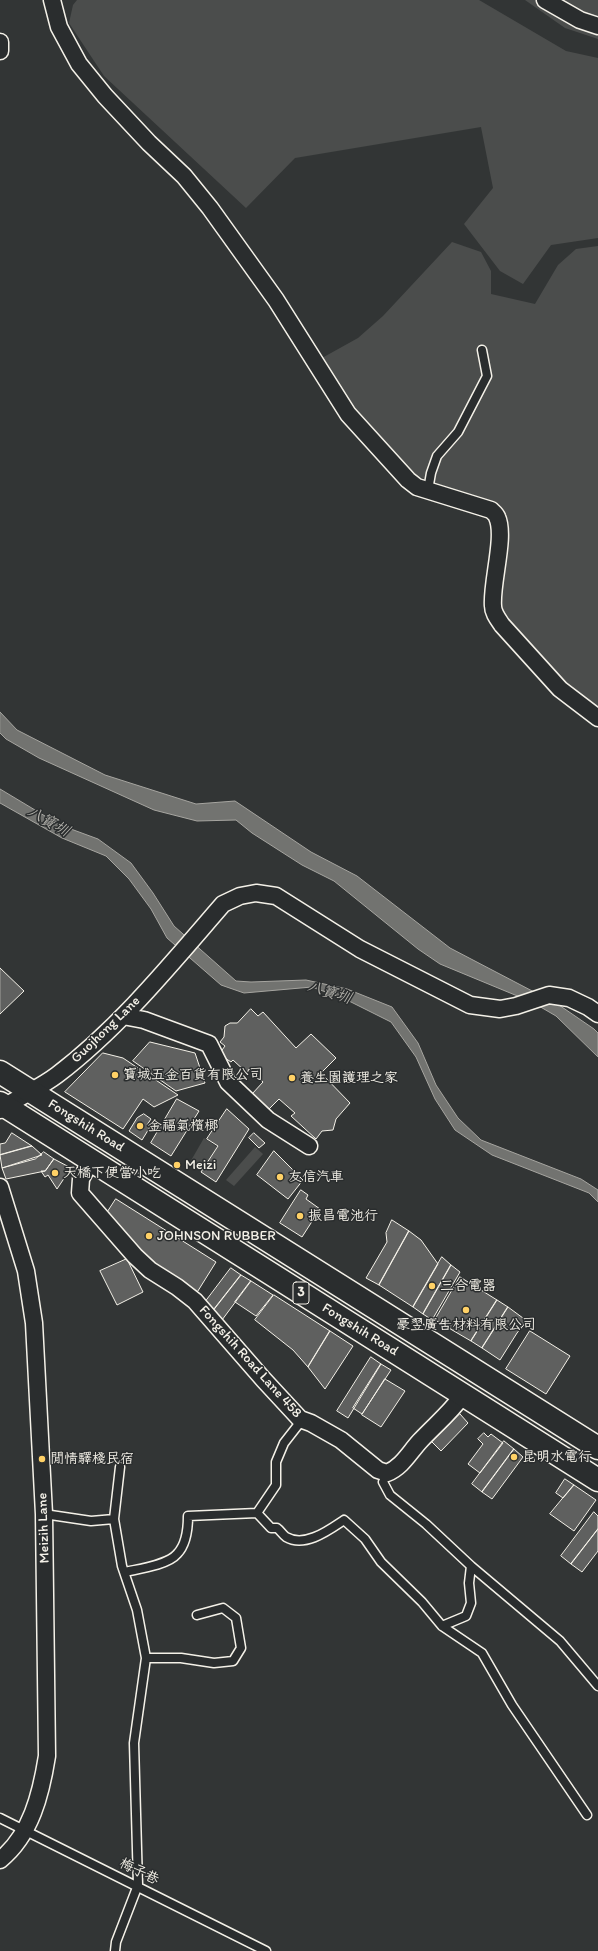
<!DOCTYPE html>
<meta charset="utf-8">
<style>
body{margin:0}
canvas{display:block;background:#323535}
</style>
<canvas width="598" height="1951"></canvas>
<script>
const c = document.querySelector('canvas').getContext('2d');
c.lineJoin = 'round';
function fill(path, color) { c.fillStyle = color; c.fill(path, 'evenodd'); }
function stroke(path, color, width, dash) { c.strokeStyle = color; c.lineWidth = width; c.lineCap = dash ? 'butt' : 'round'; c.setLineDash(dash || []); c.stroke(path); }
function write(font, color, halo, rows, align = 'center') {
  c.font = font + ' Itim,"LXGW WenKai TC",sans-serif'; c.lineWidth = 3; c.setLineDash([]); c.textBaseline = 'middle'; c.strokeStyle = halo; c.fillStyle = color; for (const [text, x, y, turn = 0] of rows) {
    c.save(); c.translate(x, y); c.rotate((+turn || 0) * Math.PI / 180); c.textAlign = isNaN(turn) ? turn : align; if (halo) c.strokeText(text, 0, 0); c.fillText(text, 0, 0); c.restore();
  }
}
const green = new Path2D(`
 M77,0H479L566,51L598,58V238L551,245L523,284L500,271L464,224L493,188L481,127L295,158L246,208L104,76L69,23L73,5Z
 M525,0H598V39L565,28Z
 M452,242L481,252L491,271V294L535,304L558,265L576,249L598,246V709L566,684L502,614L504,513L494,501L435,483L415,475L356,410L322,358L358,338L383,316Z
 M204,1138L217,1147L204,1167L201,1165L199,1170L189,1164Z
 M255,1147L263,1154L234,1186L226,1180Z`);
const water = new Path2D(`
 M0,712L17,730L105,775L196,804L235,801L311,852L357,876L450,948L559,1005L594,1029L598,1033V1057L556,1016L532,1002L440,964L418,949L334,881L302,865L252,833L236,820L197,821L154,810L39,758L6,739L0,733Z
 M0,789L60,825L98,839L131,863L153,893L174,926L236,981L251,982L306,980L347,989L392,1007L418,1043L436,1085L458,1118L481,1140L581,1179L598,1190V1202L589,1193L492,1155L455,1130L435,1099L416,1057L391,1022L345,999L312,987L244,993L221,985L167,938L151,909L129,879L106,856L62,838L0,803Z`);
const building = new Path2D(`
 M0,968L24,991L0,1014Z
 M251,1009L258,1016L263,1012L296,1048L311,1034L336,1058L321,1073L350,1103L336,1119L333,1130L322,1131L316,1139L291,1116L295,1113L279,1099L268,1110L252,1094L263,1082L249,1069L247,1073L233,1060L231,1062L219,1054L225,1046L220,1042L224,1037L225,1026L230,1023H237Z
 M150,1042L195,1053L205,1083L176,1091L133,1061Z
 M103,1053L123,1058L178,1095L154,1107L143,1099L123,1129L65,1092Z
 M177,1099L199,1111L171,1156L151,1143Z
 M227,1109L249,1129L216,1182L201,1172L218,1146L207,1139Z
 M144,1114L151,1119L147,1125L150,1127L142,1140L129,1131L137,1118Z
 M12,1133L32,1146L0,1155V1144L5,1143Z
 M254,1133L265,1143L259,1148L249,1138Z
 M32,1146L42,1155L2,1168L0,1155Z
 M274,1151L303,1180L288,1199L257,1175Z
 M44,1152L54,1159L45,1171L6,1179L2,1168L35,1159Z
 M54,1159L71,1168L57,1189L48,1175L45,1177L41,1171H45Z
 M301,1190L308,1195L306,1199L320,1209L302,1237L280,1223Z
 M116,1199L216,1262L196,1294L140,1256L105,1216Z
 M392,1220L409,1231L379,1285L366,1278L387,1242L386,1233Z
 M409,1231L421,1240L438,1264L413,1307L379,1285Z
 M442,1257L451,1265L423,1314L413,1307Z
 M127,1259L143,1292L117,1305L100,1271Z
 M451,1265L460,1272L432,1320L423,1314Z
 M231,1268L241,1275L212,1312L203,1305Z
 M241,1275L251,1281L222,1320L212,1312Z
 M460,1277L497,1300L471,1341L435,1320Z
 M251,1281L273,1295L256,1316L235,1302Z
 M274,1295L330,1331L308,1367L293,1350L255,1320Z
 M497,1300L508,1307L482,1348L471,1341Z
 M508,1307L527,1321L517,1333L500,1360L482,1348Z
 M330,1331L353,1346L325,1389L308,1367Z
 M530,1331L570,1356L546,1394L506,1369Z
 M371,1357L381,1364L348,1418L337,1411Z
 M381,1364L391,1370L362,1414L353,1408Z
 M385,1379L405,1391L381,1427L362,1415Z
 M460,1414L468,1423L441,1451L432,1442Z
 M484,1433L488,1437L491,1434L503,1443L480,1473L468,1464L483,1444L478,1439Z
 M504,1441L514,1449L482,1492L472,1484Z
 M514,1449L523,1457L492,1499L482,1492Z
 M565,1479L574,1485L563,1498L556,1493Z
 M574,1485L596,1500L574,1531L550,1514Z
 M594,1512L598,1516V1529L571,1564L561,1556Z
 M598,1529V1551L582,1572L571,1564Z`);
const service = new Path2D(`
 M428,490L431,473L437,456L458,432L487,376L482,350
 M387,1473L383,1482L390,1495L426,1524L471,1566L469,1583L471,1603L466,1616L442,1626
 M257,1513L271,1528H277C280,1530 283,1535 286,1537C305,1548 329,1530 344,1520L365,1539L381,1562L422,1602L442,1626L482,1653L512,1705L587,1815
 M44,1514L91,1521L114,1519L120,1467
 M114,1519L122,1566L137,1610L146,1658L134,1743L138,1885L116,1942L115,1951
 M471,1566L560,1641L598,1686
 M125,1572C138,1569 168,1565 177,1554C186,1545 188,1528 188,1516L257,1513L276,1485V1462L284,1443L302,1420
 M146,1658H181L214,1663L233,1661L241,1648L236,1618L223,1608L197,1615
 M0,1818L266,1951`);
const minor = new Path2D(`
 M52,0L59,27L79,64L105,96L149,143L184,176L210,208L276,300L348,414L408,480L417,487L491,510C493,512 496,514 497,517C506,536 491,583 493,606C493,613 498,619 502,625L560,689L598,718
 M545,0L580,20L598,26
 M0,42V51
 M123,1016L144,1020L209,1044L228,1082L268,1120L309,1146
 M0,1110C18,1097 40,1088 57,1075C120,1027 171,964 223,904L240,896L256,893L276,896L360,949L470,1005L500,1009L516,1006L549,995L569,998L588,1007L598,1014
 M91,1160L81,1179L80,1193L135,1256L150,1270L177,1287L195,1301L263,1379L300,1419L311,1423L341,1440L378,1470L387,1473C402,1467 409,1453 420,1441C436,1424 449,1414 463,1395
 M0,1187L26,1271L34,1323L44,1514L47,1756C41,1794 31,1835 0,1860`);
const primary = new Path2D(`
 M0,1072L598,1448
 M0,1103L598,1480`);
const markers = [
 [115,1075,4,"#ffd166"],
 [292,1078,4,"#ffd166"],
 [140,1126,4,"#ffd166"],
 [177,1165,4,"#ffd166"],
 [55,1173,4,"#ffd166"],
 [280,1177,4,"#ffd166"],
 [300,1216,4,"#ffd166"],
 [149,1236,4,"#ffd166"],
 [432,1286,4,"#ffd166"],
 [466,1310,4,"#ffd166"],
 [514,1457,4,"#ffd166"],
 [42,1459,4,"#ffd166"]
];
const shields = [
 [301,1293,16]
];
const shieldNames = [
 ["3",301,1293]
];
const streetNames = [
 ["Guojhong Lane",106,1030,-44],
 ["Fongshih Road",86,1126,32],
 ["Fongshih Road",360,1330,32],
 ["Fongshih Road Lane 458",250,1362,48],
 ["Meizih Lane",44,1528,-92],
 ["梅子巷",139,1872,26]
];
const poiNames = [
 ["寶城五金百貨有限公司",123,1075],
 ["養生園護理之家",300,1078],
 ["金福氣檳榔",148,1126],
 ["Meizi",185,1165],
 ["天橋下便當小吃",63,1173],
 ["友信汽車",288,1177],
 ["振昌電池行",308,1216],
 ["JOHNSON RUBBER",157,1236],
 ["三合電器",440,1286],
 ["豪翌廣告材料有限公司",466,1325,"center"],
 ["昆明水電行",522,1457],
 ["閒情驛棧民宿",50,1459]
];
const waterNames = [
 ["八寶圳",48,822,29],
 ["八寶圳",329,993,17]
];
fill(green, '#4b4d4c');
fill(water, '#727370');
stroke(water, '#a6a5a0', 1);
fill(building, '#5f605f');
stroke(building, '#f4f1e8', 1);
stroke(service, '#f4f1e8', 11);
stroke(minor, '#f4f1e8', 19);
stroke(primary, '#f4f1e8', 25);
stroke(service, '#2a2d2e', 8);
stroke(minor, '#2a2d2e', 16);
stroke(primary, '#2a2d2e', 22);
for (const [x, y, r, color] of markers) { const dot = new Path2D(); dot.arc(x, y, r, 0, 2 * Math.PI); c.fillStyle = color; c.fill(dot); stroke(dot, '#2a2d2e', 1.5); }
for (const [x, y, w] of shields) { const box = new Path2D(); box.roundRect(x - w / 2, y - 11, w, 22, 3); c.fillStyle = '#2a2d2e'; c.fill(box); stroke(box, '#f4f1e8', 1); }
write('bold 13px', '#f4f1e8', null, shieldNames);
write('14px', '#f4f1e8', '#2a2d2e', streetNames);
write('14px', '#f4f1e8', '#2a2d2e', poiNames, 'left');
write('italic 15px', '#b3b2ac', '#2a2d2e', waterNames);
</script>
